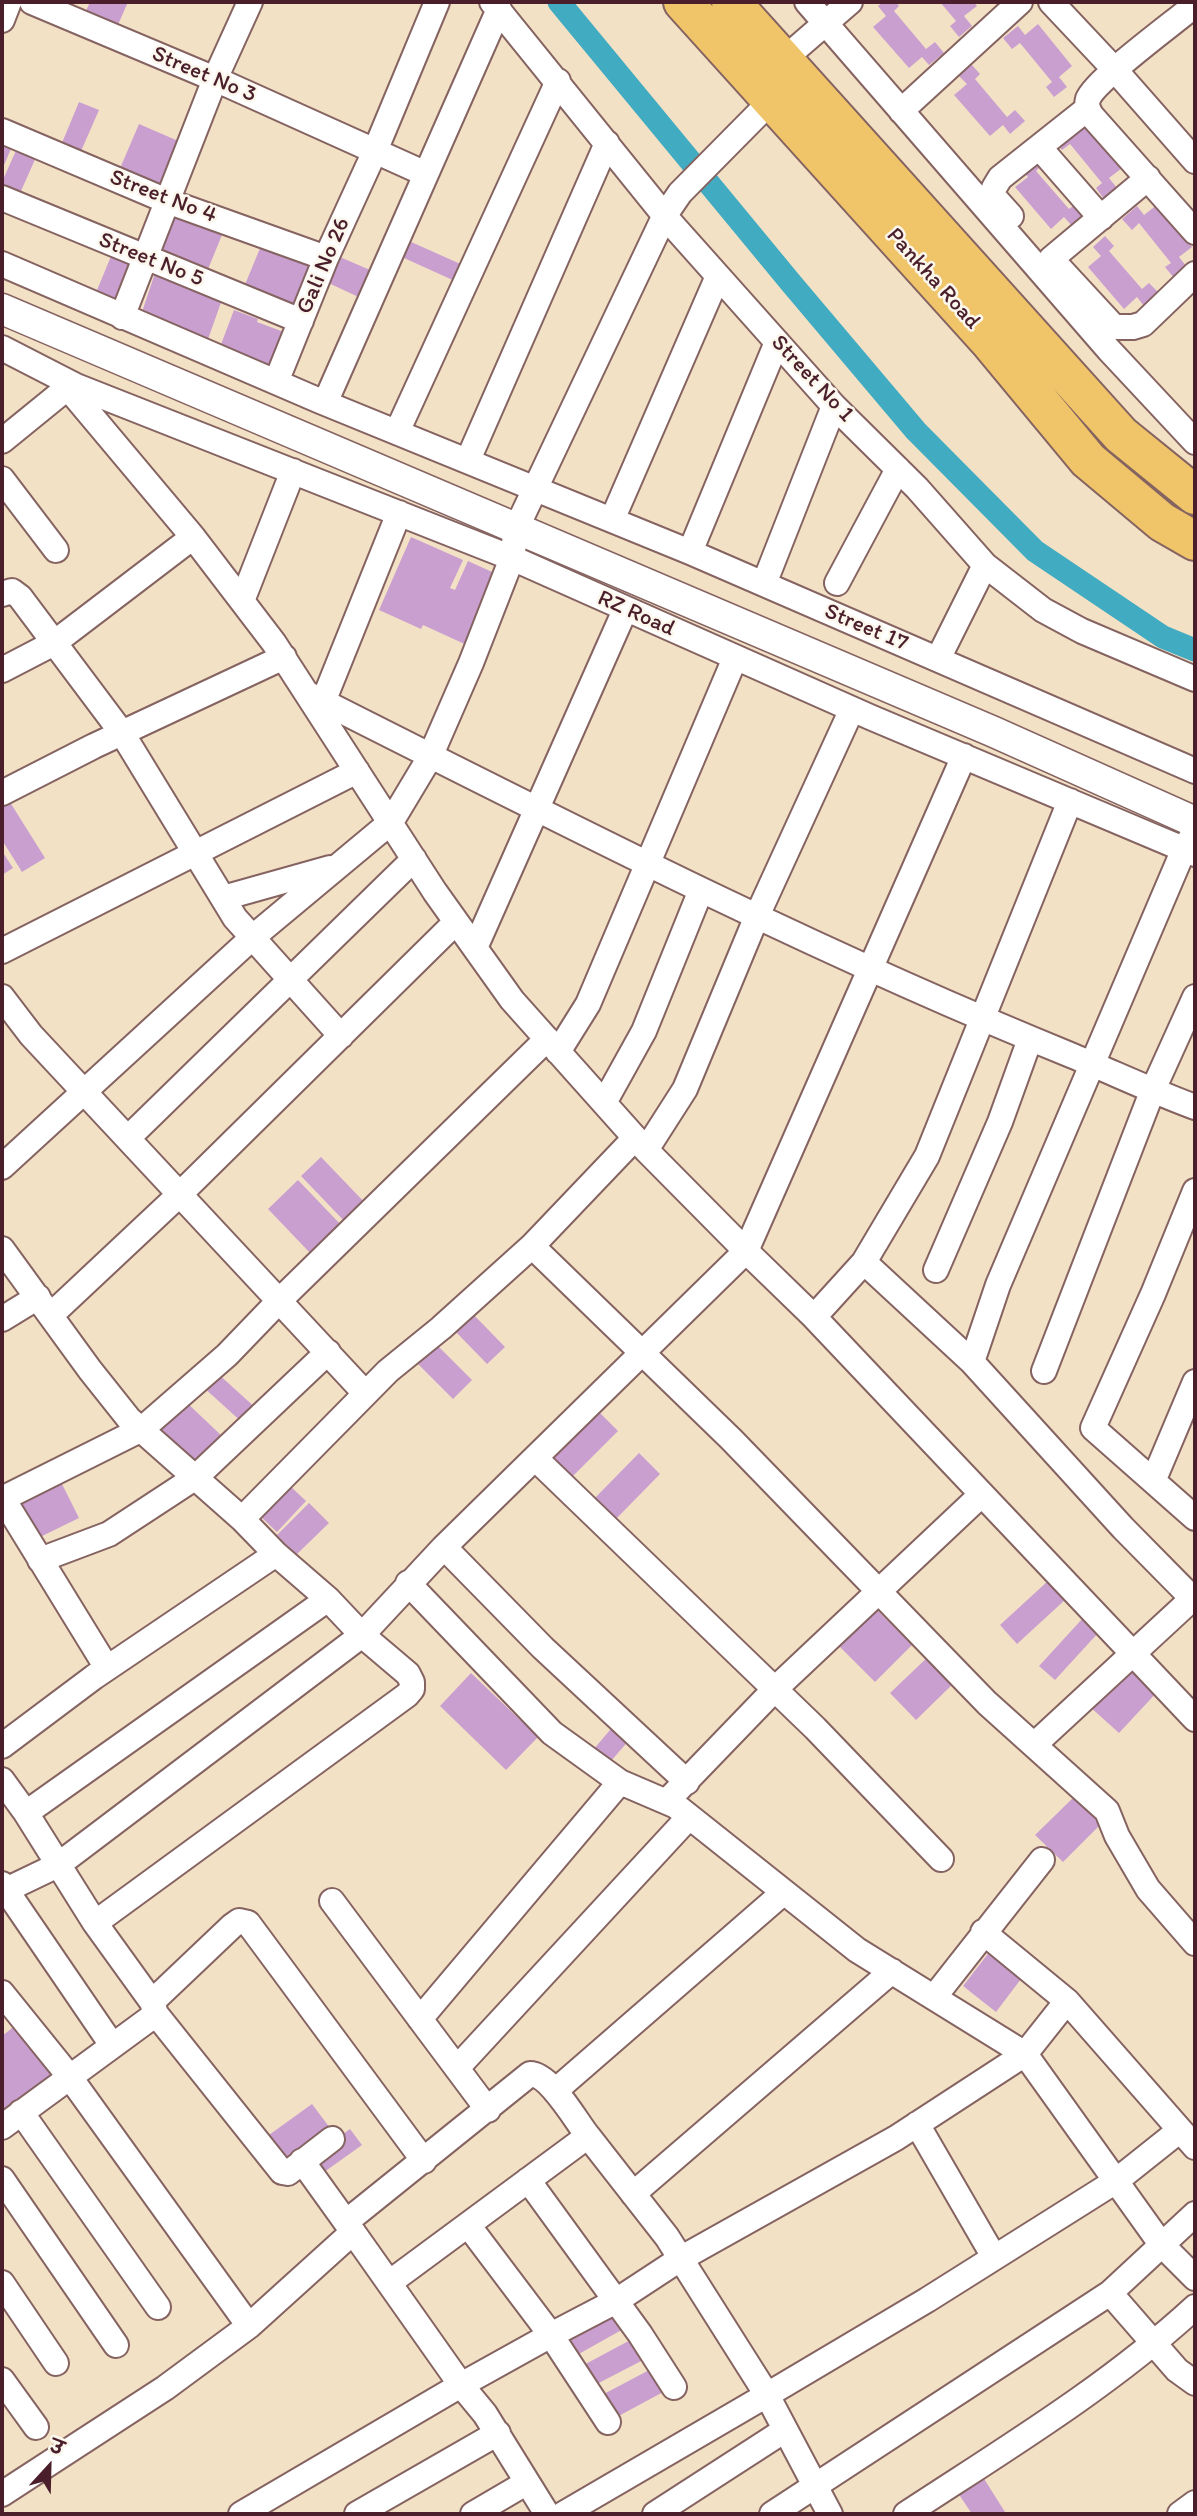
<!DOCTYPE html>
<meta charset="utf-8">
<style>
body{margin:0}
#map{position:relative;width:1197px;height:2516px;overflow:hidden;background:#f3e1c6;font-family:Itim,"Playpen Sans Deva",sans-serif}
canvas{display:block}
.frame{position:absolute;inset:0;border:4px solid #4a1f2b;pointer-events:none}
.north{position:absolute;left:14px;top:2432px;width:70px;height:70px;-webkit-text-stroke:5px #fbf7ec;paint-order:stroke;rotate:22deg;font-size:19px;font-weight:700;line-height:28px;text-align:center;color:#4a1f2b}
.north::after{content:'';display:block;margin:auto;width:24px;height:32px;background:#4a1f2b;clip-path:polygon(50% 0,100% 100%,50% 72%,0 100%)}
</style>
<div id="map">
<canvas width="1197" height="2516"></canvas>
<div class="frame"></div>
<div class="north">उ</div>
</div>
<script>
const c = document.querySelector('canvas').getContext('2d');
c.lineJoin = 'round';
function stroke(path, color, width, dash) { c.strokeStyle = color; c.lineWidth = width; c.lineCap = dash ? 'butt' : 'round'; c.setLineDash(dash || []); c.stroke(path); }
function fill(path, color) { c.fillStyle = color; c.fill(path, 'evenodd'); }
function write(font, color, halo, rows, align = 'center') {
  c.font = font + ' Itim,sans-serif'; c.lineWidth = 5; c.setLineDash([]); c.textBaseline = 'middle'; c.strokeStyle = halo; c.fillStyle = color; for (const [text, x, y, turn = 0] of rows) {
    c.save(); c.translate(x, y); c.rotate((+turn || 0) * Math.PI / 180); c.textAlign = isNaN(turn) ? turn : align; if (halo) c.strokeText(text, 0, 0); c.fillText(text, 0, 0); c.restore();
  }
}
const canal = new Path2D(`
 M559,2L791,283L916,431L1035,551L1163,637L1195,650`);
const building = new Path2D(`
 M90,2H128L117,27L85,13Z
 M883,2H896L899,6L894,11L926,49L935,42L944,53L929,65L922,57L909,68L873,27L886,16L878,6Z
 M940,2H974L977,6L964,16L972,26L959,37L950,26L956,21Z
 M1038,24L1072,66L1059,77L1067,87L1054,97L1046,87L1052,82L1020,43L1012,49L1003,38L1018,26L1025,35Z
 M971,64L980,74L975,79L1007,117L1015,110L1025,121L1010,134L1003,125L990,136L954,95L967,84L958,75Z
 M79,102L99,110L78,158L59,150Z
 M139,124L183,143L163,192L118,173Z
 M1088,125L1122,168L1109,178L1117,188L1104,199L1096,188L1102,183L1070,144L1062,150L1053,139L1068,127L1075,136Z
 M2,139L13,144L2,170Z
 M18,146L37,155L17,200L2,193V182Z
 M1032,156L1041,166L1036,171L1069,209L1077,203L1086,213L1072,226L1064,217L1051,229L1015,187L1028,177L1020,167Z
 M1158,204L1192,247L1179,257L1187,267L1174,278L1165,267L1171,263L1139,223L1132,230L1122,219L1137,206L1144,215Z
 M172,208L224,230L204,279L151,257Z
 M1105,236L1114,246L1109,251L1142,289L1149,283L1159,293L1144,306L1137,297L1124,309L1088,267L1101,256L1093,247Z
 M400,237L465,266L457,282L393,253Z
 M263,241L321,264L301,314L244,287Z
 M114,249L136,259L117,304L95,295Z
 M333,254L377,273L365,300L322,280Z
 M157,267L224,294L207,342L141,315Z
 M234,310L258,319L257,322L284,332L268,375L217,355Z
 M411,537L463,560L450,588L455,590L468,561L501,576L469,646L423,625L421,629L379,610Z
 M8,799L45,858L22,872L2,840V803Z
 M2,851L13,868L2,875Z
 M321,1157L369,1207L349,1226L301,1176Z
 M298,1180L342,1226L312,1255L268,1209Z
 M470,1311L505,1347L487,1364L453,1329Z
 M434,1342L472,1380L453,1399L415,1361Z
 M215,1371L259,1411L245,1425L202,1386Z
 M184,1400L224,1438L195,1469L154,1431Z
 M593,1406L618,1431L571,1478L547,1453Z
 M639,1453L660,1474L613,1522L592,1501Z
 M60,1480L79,1518L34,1540L15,1502Z
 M288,1484L306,1501L277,1532L259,1515Z
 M309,1503L329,1523L296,1555L277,1535Z
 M1049,1580L1066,1599L1017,1644L1000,1625Z
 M870,1603L912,1645L875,1682L833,1640Z
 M1083,1618L1099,1632L1055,1680L1039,1666Z
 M932,1653L958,1679L916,1720L890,1693Z
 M1129,1662L1159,1690L1119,1733L1088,1705Z
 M471,1673L538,1737L506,1770L440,1706Z
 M615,1724L631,1738L604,1769L588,1756Z
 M1077,1794L1104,1821L1063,1862L1035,1835Z
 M994,1946L1027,1971L996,2012L963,1986Z
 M16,2025L53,2073L5,2110L2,2106V2036Z
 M312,2104L333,2132L283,2168L262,2140Z
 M350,2129L362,2145L320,2175L308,2159Z
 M615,2311L625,2328L570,2359L561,2341Z
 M636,2337L647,2358L591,2387L580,2367Z
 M655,2367L667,2390L613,2419L600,2396Z
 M981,2474L1005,2512L1001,2514H972L956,2490Z`);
const minor = new Path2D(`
 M32,2L215,79L426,174
 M492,2L669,221L834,406L917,488L985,565L1043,610L1082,631L1195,679
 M807,2L1109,350L1195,442
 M1051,2L1115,70L1195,161
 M1195,5C1175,22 1095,80 1088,99C1086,106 1088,109 1091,115L1195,232
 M2,20L9,2
 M783,60L850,2
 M901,111L1020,2
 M2,131L167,201L326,258
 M1039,147L1101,218
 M2,198L301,321
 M1011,216L993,196L994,188L1000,178L1087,109
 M1051,259L1148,178
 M1053,261L1114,327H1133L1143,324L1195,274
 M2,264L320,401L690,552L1195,771
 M122,317L215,79L250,2
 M2,348L76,386L512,558L870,717L1195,854
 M276,382L326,258L375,151L437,2
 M68,388L193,537L274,643L435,892L512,1000L646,1150L746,1251L814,1317L1195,1719
 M325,403L499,9
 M397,432L558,81
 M2,441L72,384
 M468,460L607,143
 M2,479L56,550
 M612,520L718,276
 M690,552L777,342
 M837,583L898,469
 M764,584L834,406
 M2,594L12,591L20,597L122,733L235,918L341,1036
 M242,601L293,471
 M938,659L985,565
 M2,670L54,643L193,537
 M308,694C560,821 811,950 1073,1056C1114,1073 1154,1092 1195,1107
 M323,702L399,513
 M2,793L94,746L284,657
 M223,898L330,868
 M475,948L625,610
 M2,951L357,771
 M2,997L31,1035L365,1393
 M558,1052L588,1004L735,658
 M604,1103L644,1031L701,890
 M128,1138L414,859
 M646,1150L685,1089L757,916L852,709
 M2,1167L253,937L391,822L430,757L471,663L512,558L516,529L665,215L680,193L771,101
 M1195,1191L1153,1294L1093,1428L1195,1518
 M532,1246L635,1138
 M2,1249L90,1370L129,1419L242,1519L276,1554L328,1599L362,1635L444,1547L746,1251L964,756
 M864,1262L972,1362L1123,1528L1195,1601
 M936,1270L1000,1122L1030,1039
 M51,1315L180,1194L456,922
 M814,1317L864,1262L927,1156L1070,801
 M2,1319L38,1297
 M972,1362L998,1285L1184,849L1192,836
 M1044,1371L1152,1092L1195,997
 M536,1459L815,1728L941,1859
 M1154,1479L1195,1382
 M2,1497L107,1668
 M2,1499L142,1429L227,1355L279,1301L547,1039
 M242,1519L388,1371L441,1328L532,1246L731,1439L987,1703L1107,1811L1117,1836L1148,1889L1195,1943
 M444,1547L543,1648L687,1782
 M40,1560L109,1534L196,1477L328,1352
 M408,1583L552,1733L620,1782L676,1806L857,1950L1025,2054L1161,2244L1195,2278
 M1034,1745L1193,1598
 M2,1746L94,1677L276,1554
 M2,1780L26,1813L95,1923L152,2002L156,2014L2,2127
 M667,1801L775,1689L981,1495
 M26,1813L328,1599
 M2,1884L112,2045
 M6,1890L58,1865L362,1635L408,1674L412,1682V1689L407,1695L95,1923
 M332,1901L488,2110
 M983,1932L1067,2001L1195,2147
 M2,1993L69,2076L249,2326
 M935,1996L1042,1860
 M152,2002L232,1926L239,1921L248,1923L424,2161
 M156,2014L282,2172L288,2173L332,2139
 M420,2019L620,1782
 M457,2068L689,1817
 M555,2091L784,1892
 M21,2112L158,2307
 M917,2124L994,2257
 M2,2179L116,2345
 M528,2180L640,2334L674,2387
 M633,2194L892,1971
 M1195,2214L1110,2293L1177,2370L1195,2383
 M346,2222L530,2074C550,2074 576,2121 588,2136
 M353,2232L461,2385L485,2414L547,2514
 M2,2283L56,2363
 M389,2283L588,2136L667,2237L767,2395L927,2300L1116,2181L1180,2130
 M2,2380L36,2427
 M608,2422L551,2335L616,2301L680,2259L896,2138L1025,2054L1067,2001
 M2,2494L165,2388L249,2326L353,2232L302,2161
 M241,2514L461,2385L551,2335L468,2225
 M357,2514L498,2433
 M473,2514L526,2483
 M563,2514L767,2395L830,2514
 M655,2514L785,2430
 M772,2514L1110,2293
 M906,2514C1005,2449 1108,2387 1195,2307
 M1180,2514L1195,2503`);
const tertiary = new Path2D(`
 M2,309L994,732L1195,822`);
const primary = new Path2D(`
 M683,2L991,343L1088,460L1162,522L1195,541
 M731,2L1121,435L1195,495`);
const streetNames = [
 ["Street No 3",204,75,23],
 ["Street No 4",163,197,21],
 ["Street No 5",151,260,22],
 ["Gali No 26",324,266,-67],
 ["Pankha Road",933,279,48],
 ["Street No 1",812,379,47],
 ["RZ Road",636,614,24],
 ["Street 17",866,628,23]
];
stroke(canal, '#41abc1', 23);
fill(building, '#c99fd0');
stroke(minor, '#856361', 28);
stroke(tertiary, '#856361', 33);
stroke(primary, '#856361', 42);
stroke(minor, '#fff', 24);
stroke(tertiary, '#fff', 30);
stroke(primary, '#f0c469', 38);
write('23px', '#4a1f2b', '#fbf7ec', streetNames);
</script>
